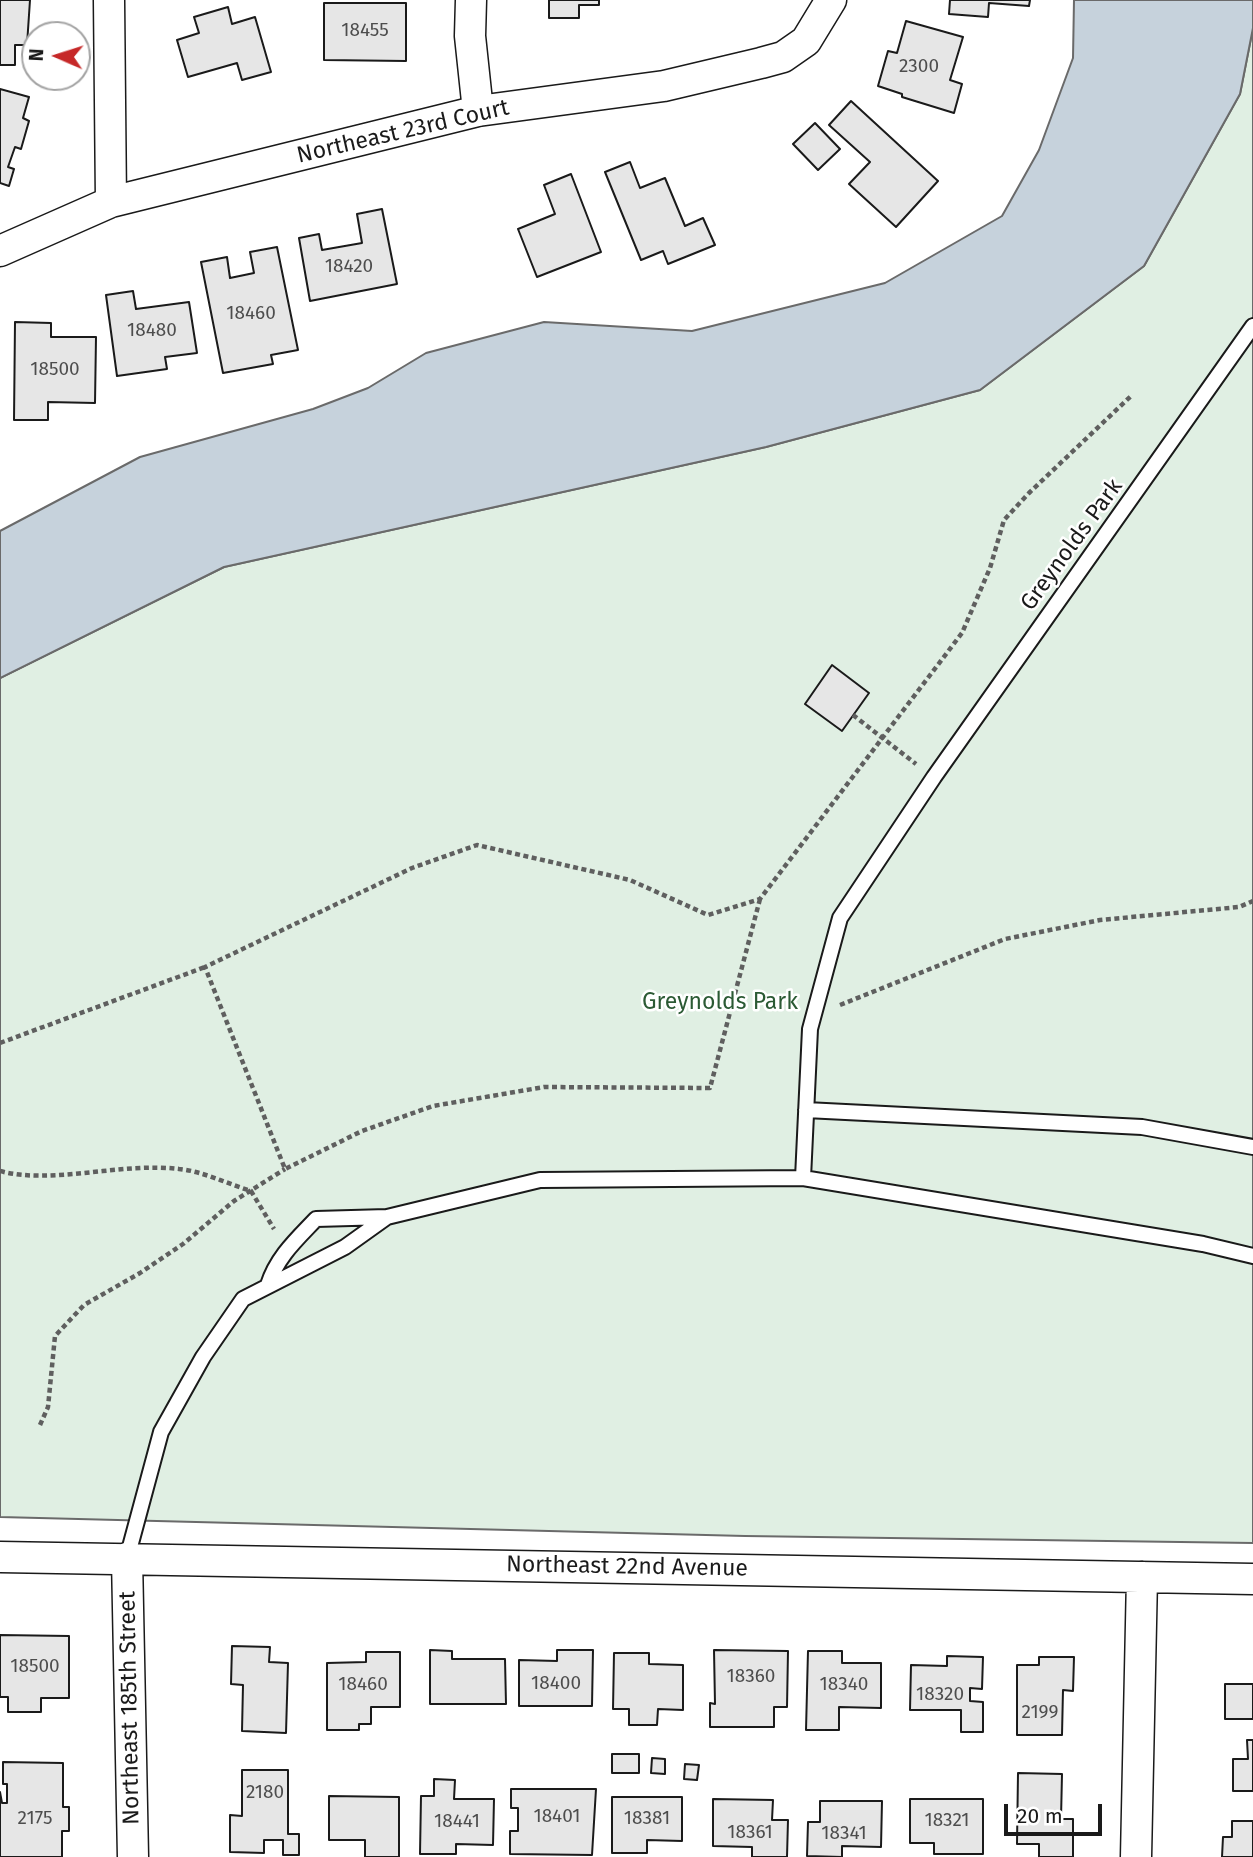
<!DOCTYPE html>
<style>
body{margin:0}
#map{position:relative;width:1253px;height:1857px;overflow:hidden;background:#fff;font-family:"Fira Sans",sans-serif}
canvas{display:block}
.north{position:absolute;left:21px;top:21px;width:70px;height:70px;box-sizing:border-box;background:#fff;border:2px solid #a3a3a3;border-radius:50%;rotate:273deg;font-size:19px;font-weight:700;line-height:28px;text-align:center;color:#1a1a1a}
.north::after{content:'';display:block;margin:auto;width:24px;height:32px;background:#c62828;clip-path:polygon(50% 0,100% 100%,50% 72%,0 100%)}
.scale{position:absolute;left:1004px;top:1804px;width:98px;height:32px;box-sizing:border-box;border:4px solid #1a1a1a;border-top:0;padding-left:9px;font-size:21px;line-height:24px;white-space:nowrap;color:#1a1a1a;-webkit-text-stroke:5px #fff;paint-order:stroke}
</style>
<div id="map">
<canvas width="1253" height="1857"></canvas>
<div class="north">N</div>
<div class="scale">20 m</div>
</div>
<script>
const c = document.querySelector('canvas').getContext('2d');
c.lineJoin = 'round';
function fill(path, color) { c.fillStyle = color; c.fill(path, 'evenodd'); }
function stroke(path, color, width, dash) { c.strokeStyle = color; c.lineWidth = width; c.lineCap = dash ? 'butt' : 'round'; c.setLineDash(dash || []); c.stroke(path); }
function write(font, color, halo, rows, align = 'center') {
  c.font = font + ' "Fira Sans",sans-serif'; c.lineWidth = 5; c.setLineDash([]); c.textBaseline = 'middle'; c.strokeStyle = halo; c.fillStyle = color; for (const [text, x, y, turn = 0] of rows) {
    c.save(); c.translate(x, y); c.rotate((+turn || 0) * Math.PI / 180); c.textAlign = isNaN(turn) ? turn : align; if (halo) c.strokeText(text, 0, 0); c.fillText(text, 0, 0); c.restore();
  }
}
const green = new Path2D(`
 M1253,28V1543L745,1536L0,1517V678L224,567L766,447L980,390L1144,266L1240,94Z`);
const water = new Path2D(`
 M1074,0H1253V28L1240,94L1144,266L980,390L766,447L224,567L0,678V531L140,457L313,409L368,388L426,353L544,322L692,331L885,283L1002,216L1039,150L1073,58Z`);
const building = new Path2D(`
 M0,0H30L27,45H15V65H0Z
 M549,0H599V5H579V18H549Z
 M950,0H1030L1029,6L989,3L988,17L949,14Z
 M324,3H406V61L324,60Z
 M228,7L232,24L255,17L271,72L242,80L237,63L188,77L177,40L199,33L194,17Z
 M906,21L963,37L950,80L962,84L954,113L902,97V94L878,86L888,51L897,53Z
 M0,89L29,97L23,118L29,121L21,149L15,147L8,167L14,169L9,186L0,183Z
 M851,101L938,181L896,227L849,184L870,162L829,125Z
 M815,123L840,149L818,170L793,144Z
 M630,162L640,188L665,178L685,226L703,218L715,245L668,264L663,251L641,260L605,172Z
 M571,174L601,252L537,277L518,229L555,214L544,185Z
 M382,209L397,284L310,301L299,238L319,234L322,250L362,243L357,214Z
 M277,247L298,350L271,355L273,364L223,373L201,262L227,257L230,278L254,273L250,252Z
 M133,291L136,309L189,302L197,353L165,357L167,369L117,376L106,295Z
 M15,322L51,323V337H96L95,403L48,402V420H14Z
 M832,665L869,693L842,731L805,704Z
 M0,1635L69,1636V1698H41V1712H8V1697H0Z
 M232,1646L270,1647L269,1662L288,1663L286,1733L242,1731L243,1685L231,1684Z
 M430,1650L452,1651V1659H505L506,1704H430Z
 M557,1650H593L592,1706H519V1660L557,1661Z
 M714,1650L788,1651L787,1707H774V1727H710V1703L715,1704Z
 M808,1651H842V1663H881V1708L839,1707V1730H806Z
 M366,1652H400V1707H371V1724H359V1730H327V1663L366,1662Z
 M614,1653H649V1664L683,1665V1710L658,1709L657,1725H629V1709H613Z
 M947,1656L983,1657L982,1689L970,1688V1701L983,1702V1732H961V1710H910L911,1665L947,1666Z
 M1039,1657H1074L1073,1691L1063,1690L1062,1735H1017V1665H1039Z
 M1225,1684H1253V1719H1225Z
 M1247,1740H1253V1791H1233V1759H1248Z
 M612,1754H639V1773H612Z
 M652,1758L665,1759V1774L651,1773Z
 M3,1762L63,1763V1807H69V1831H62V1857H0V1792L2,1803H7V1784H3Z
 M685,1764L699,1765L697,1780L684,1779Z
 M242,1770H288V1834H299V1855H283V1840H264V1853L230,1852V1815L242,1816Z
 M1018,1773L1062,1774L1061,1819H1073V1857H1039V1844H1017Z
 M434,1779L455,1780L454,1799H494L493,1845L456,1844V1854H420L421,1796H434Z
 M511,1789H596L592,1855L510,1854V1831H518V1808H511Z
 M329,1796L399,1797V1857H365V1840H329Z
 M612,1797H682V1841L647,1840V1853H612Z
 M713,1799L773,1800L772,1820H788L787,1857H752V1847L713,1846Z
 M910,1799H983V1854H934V1843H910Z
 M820,1801H882L881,1847L842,1846V1857L807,1856L808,1822H820Z
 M1232,1821H1253V1857H1222L1223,1837H1232Z`);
const path = new Path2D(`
 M853,715L916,764
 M760,899L710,1088L544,1087L433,1106L362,1131L285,1169L205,967L412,868L477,845L630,880L708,915L760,899L962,633L990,568L1004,520L1029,493L1131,396
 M840,1005L1005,939L1100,920L1239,907L1253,901
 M0,1043L205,967
 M0,1171C51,1185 122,1162 179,1169C202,1171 228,1184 251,1191L274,1229
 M40,1425L48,1407L55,1336L84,1305L140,1273L183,1244L234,1201L285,1169`);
const service = new Path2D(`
 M1253,326L934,777L840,918L810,1029L803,1178L1203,1244L1253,1256
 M806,1110L1142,1127L1253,1147
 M268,1285C277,1257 296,1240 316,1219L387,1217
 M127,1558L161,1432L203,1357L243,1299L345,1247L387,1217L540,1180L803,1178`);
const minor = new Path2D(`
 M109,0L111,202
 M471,0L470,36L478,111
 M0,251L111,202L478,111L664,86L761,63L783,57L806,41L831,0
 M0,1557L1253,1579
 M127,1558L133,1857
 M1136,1857L1142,1577`);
const numberNames = [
 ["18455",365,31],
 ["2300",919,67],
 ["18420",349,267],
 ["18460",251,314],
 ["18480",152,331],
 ["18500",55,370],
 ["18500",35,1667],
 ["18360",751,1677],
 ["18400",556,1684],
 ["18460",363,1685],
 ["18340",844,1685],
 ["18320",940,1695],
 ["2199",1040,1713],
 ["2180",265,1793],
 ["18401",557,1817],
 ["2175",35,1819],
 ["18381",647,1819],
 ["18321",947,1821],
 ["18441",457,1822],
 ["18361",750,1833],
 ["18341",844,1834]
];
const streetNames = [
 ["Northeast 23rd Court",403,132,-13],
 ["Greynolds Park",1072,545,-54],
 ["Northeast 22nd Avenue",627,1567,1],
 ["Northeast 185th Street",130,1708,-91]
];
const parkNames = [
 ["Greynolds Park",720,1003]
];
fill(green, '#e0efe3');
stroke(green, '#6a6a6a', 2);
fill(water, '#c6d2dc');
stroke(water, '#6a6a6a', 2);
fill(building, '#e6e6e6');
stroke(building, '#1a1a1a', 2);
stroke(service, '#1a1a1a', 18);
stroke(minor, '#1a1a1a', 33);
stroke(path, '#5f5f5f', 4.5, [5, 3.5]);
stroke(service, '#fff', 14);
stroke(minor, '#fff', 30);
write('19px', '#4d4d4d', null, numberNames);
write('23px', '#1a1a1a', '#fff', streetNames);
write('23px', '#2b5a34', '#fff', parkNames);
</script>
